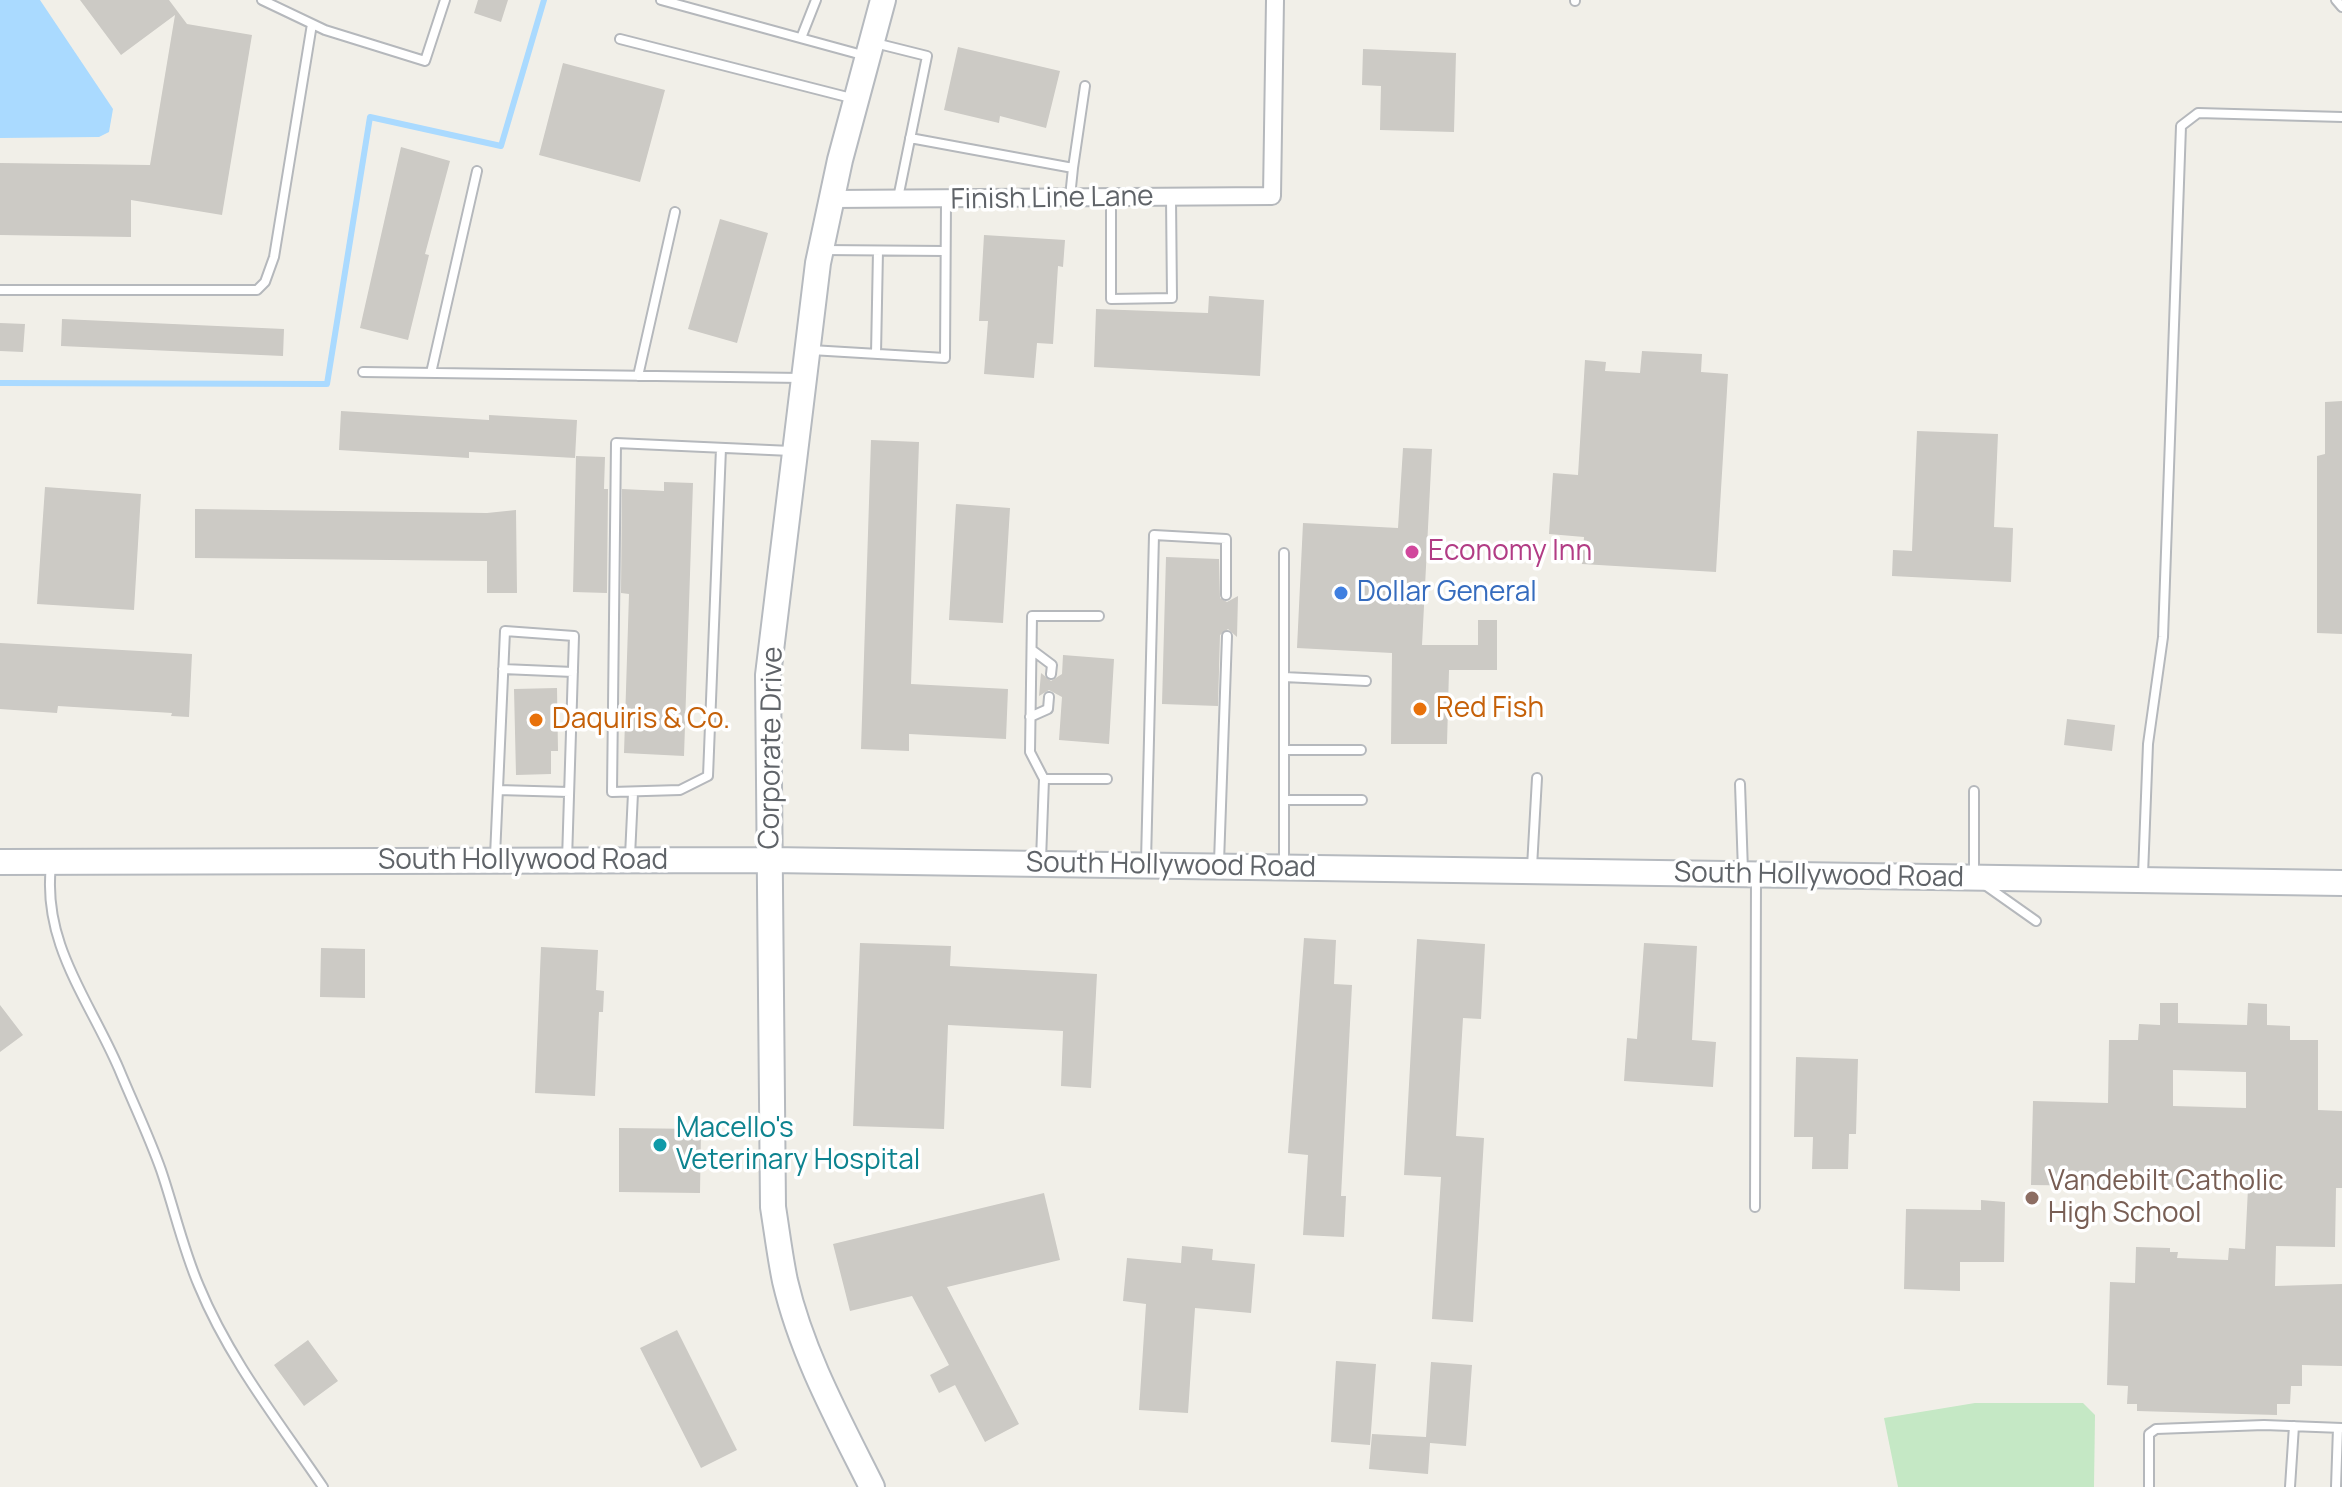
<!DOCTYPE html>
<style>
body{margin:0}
canvas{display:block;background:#f1efe8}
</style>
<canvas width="2342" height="1487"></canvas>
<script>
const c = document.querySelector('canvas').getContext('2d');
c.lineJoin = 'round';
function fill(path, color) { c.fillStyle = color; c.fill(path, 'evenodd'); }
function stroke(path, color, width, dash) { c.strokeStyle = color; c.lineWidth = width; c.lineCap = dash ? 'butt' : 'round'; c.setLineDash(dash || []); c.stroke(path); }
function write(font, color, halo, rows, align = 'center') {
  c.font = font + ' Manrope,sans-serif'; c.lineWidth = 7; c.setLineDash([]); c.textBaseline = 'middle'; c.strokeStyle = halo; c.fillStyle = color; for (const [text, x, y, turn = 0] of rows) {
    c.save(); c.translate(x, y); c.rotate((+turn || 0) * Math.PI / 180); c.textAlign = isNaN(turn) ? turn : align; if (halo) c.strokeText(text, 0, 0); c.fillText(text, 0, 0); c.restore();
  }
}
const green = new Path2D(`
 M1975,1403H2083L2095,1415L2094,1487H1898L1884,1418Z`);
const water = new Path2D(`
 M0,0H40L113,109L109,132L99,137L0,138Z`);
const stream = new Path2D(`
 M0,383L327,384L370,117L501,146L544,0`);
const building = new Path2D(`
 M80,0H169L187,24L252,35L222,215L131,200V237L0,235V163L150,165L175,15L121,55Z
 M478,0H508L501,22L474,13Z
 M958,47L1060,71L1046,128L1000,116L999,123L944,110Z
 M1363,49L1456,53L1454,132L1380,130L1381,86L1362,85Z
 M563,63L665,90L640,182L539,155Z
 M401,147L450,161L425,254L429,255L408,340L360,328Z
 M720,219L768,233L737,343L688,329Z
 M984,235L1065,240L1063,267L1058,266L1053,344L1037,343L1034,378L984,374L988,321H979Z
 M1209,296L1264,300L1260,376L1094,367L1096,309L1208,313Z
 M62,319L284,329L283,356L61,346Z
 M0,323L25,324L23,352L0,351Z
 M1642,351L1702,354L1701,372L1728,374L1716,572L1582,564L1584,537L1549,534L1553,473L1578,475L1585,360L1606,362L1605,371L1640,373Z
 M2342,401V634L2317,633V456L2325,454V402Z
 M341,411L489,420V415L577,420L575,458L469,452V458L339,450Z
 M1917,431L1998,434L1994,527L2013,528L2011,582L1892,576L1893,550L1912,551Z
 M871,440L919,442L911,684L1008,689L1006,739L909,734V751L861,749Z
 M1403,448L1432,449L1422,645H1478V620H1497V670H1449L1447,744H1391L1392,653L1297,648L1303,523L1398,528Z
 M576,456L605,457L604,489H608L607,593L573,592Z
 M664,482L693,483L684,756L624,753L629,594L621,593L622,489L664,491Z
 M45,487L141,494L134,610L37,604Z
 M956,504L1010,508L1003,623L949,620Z
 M195,509L487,513L516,510L517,593H487V561L195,558Z
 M1166,557L1219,559L1220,598L1227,602L1238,596L1237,637L1228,629L1220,635L1218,706L1162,704Z
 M0,643L192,654L189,717L171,716L172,713L58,706L57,713L0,709Z
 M1063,655L1114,659L1109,744L1059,740L1062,697L1049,690L1039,696L1041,673L1051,681L1062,674Z
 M557,688L558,751H551V774L516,775L514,689Z
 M2067,719L2115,725L2112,751L2064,745Z
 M1304,938L1336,940L1334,984L1352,985L1341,1196H1346L1344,1237L1303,1235L1308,1155L1288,1153Z
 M1417,939L1485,944L1481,1019L1463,1018L1456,1136L1484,1138L1473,1322L1432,1319L1441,1177L1404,1175Z
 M860,943L951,946L950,966L1097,974L1091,1088L1061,1086L1063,1031L948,1025L944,1129L853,1126Z
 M1644,943L1697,946L1692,1040L1716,1042L1713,1087L1624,1081L1627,1038L1637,1039Z
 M541,947L598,950L596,990L604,991L603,1012H599L595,1096L535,1093Z
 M321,948L365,949V998L320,997Z
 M2160,1003H2178V1023L2247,1025L2248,1003L2267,1004V1025L2290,1026V1040H2318V1110L2342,1111V1188H2336L2335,1247L2276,1246L2275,1286L2342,1284V1366L2302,1365V1386H2291L2290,1404H2277V1415L2137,1411V1404H2127L2128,1386L2107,1385L2110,1282L2135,1283L2136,1247L2170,1248V1252H2178L2177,1258L2228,1260L2229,1248L2245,1249L2248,1188L2031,1185L2033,1101L2108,1103L2109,1040H2138L2139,1024L2160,1025ZM2173,1070L2246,1072V1108L2173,1106Z
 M0,1005L23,1035L0,1052Z
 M1796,1057L1858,1059L1856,1134H1849L1848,1169H1812L1813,1137H1794Z
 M619,1128L701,1129L700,1193L619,1192Z
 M1044,1193L1060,1260L947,1287L1019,1424L985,1442L955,1385L939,1393L930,1375L949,1365L912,1296L850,1311L833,1244Z
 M1981,1200L2005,1202L2004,1262H1960V1291L1904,1289L1906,1209L1981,1210Z
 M1182,1246L1213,1249L1212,1260L1255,1264L1251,1313L1195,1308L1188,1413L1139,1410L1146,1304L1123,1301L1127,1258L1181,1263Z
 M677,1330L737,1450L701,1468L640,1348Z
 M308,1340L338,1381L304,1406L274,1365Z
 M1336,1361L1376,1364L1370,1445L1331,1442Z
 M1431,1362L1472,1365L1466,1446L1430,1443L1428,1474L1369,1469L1372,1434L1426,1437Z`);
const lane = new Path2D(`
 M262,0L325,30L425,61L445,0
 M661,0L866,56
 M2336,0L2342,7
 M1575,1V0
 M801,38L816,0
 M620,39L855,99
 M875,43L927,56L898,198
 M910,138L1073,168L1070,197
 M1073,168L1085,86
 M1111,199V299L1172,298L1171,198
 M822,250L945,251
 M0,290H257L265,282L274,257L312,24
 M811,350L945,358L946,201
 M876,354L878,251
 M363,372L802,378
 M431,373L477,171
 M638,376L675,212
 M721,448L708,776L680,790L612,792L616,443L791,451
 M1284,553V863
 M1032,650L1052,665L1051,674
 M503,669L573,672
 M1284,677L1366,681
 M1030,717L1048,709L1049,697
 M1284,750H1361
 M1044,779L1030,752L1032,616H1099
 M1740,784L1743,871
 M498,790L569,792
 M1284,800H1362
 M495,856L505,631L574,636L567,860
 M630,856L633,793
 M1041,860L1044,779H1107
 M1146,861L1154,535L1226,539V595
 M1219,862L1227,636
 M51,866C42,944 90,1001 119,1069C133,1103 149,1136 161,1170C174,1208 183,1249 199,1286C229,1359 279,1422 323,1487
 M1532,867L1537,778
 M1974,874V791
 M2143,875L2148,744L2163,637L2181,126L2198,113L2342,117
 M1985,885L2036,921
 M1755,1207L1756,875
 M2149,1487V1434L2156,1429L2264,1425L2342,1428
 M2290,1487L2294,1426
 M2336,1487L2338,1428`);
const street = new Path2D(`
 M832,199L1272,196L1275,0`);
const secondary = new Path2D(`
 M0,862L770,860L2342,883
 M872,1487C839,1421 802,1354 785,1281C780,1257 777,1232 773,1207L768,675L818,263L840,160L883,0`);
const markers = [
 [1412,552,8,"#d1479c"],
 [1341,593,8,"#3f7fe0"],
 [1420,709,8,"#e8710a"],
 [536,720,8,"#e8710a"],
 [660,1145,8,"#0f9aa8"],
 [2032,1198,8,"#8d6e63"]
];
const streetNames = [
 ["Finish Line Lane",1052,199,-1],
 ["Corporate Drive",772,748,-89],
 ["South Hollywood Road",523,861],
 ["South Hollywood Road",1171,866,1],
 ["South Hollywood Road",1819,876,1]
];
const hotelNames = [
 ["Economy Inn",1428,552]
];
const shopNames = [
 ["Dollar General",1357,593]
];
const foodNames = [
 ["Red Fish",1436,709],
 ["Daquiris & Co.",552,720]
];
const cultureNames = [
 ["Macello's",676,1129],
 ["Veterinary Hospital",676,1161]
];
const educationNames = [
 ["Vandebilt Catholic",2048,1182],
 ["High School",2048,1214]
];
fill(green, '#c5e8c5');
fill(water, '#aadaff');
stroke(stream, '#aadaff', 6);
fill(building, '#cccac5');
stroke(lane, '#b5b8bc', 12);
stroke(street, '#b5b8bc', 20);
stroke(secondary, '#b6babf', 28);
stroke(lane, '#fff', 8);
stroke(street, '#fff', 16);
stroke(secondary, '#fff', 24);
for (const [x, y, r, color] of markers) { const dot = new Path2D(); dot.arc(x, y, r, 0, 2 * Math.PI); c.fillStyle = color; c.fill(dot); stroke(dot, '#fff', 3); }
write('28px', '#5f6368', '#fff', streetNames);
write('28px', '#b23c85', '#fff', hotelNames, 'left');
write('28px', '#366cbe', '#fff', shopNames, 'left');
write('28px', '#c56008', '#fff', foodNames, 'left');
write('28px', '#0d838f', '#fff', cultureNames, 'left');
write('28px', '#785e54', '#fff', educationNames, 'left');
</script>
